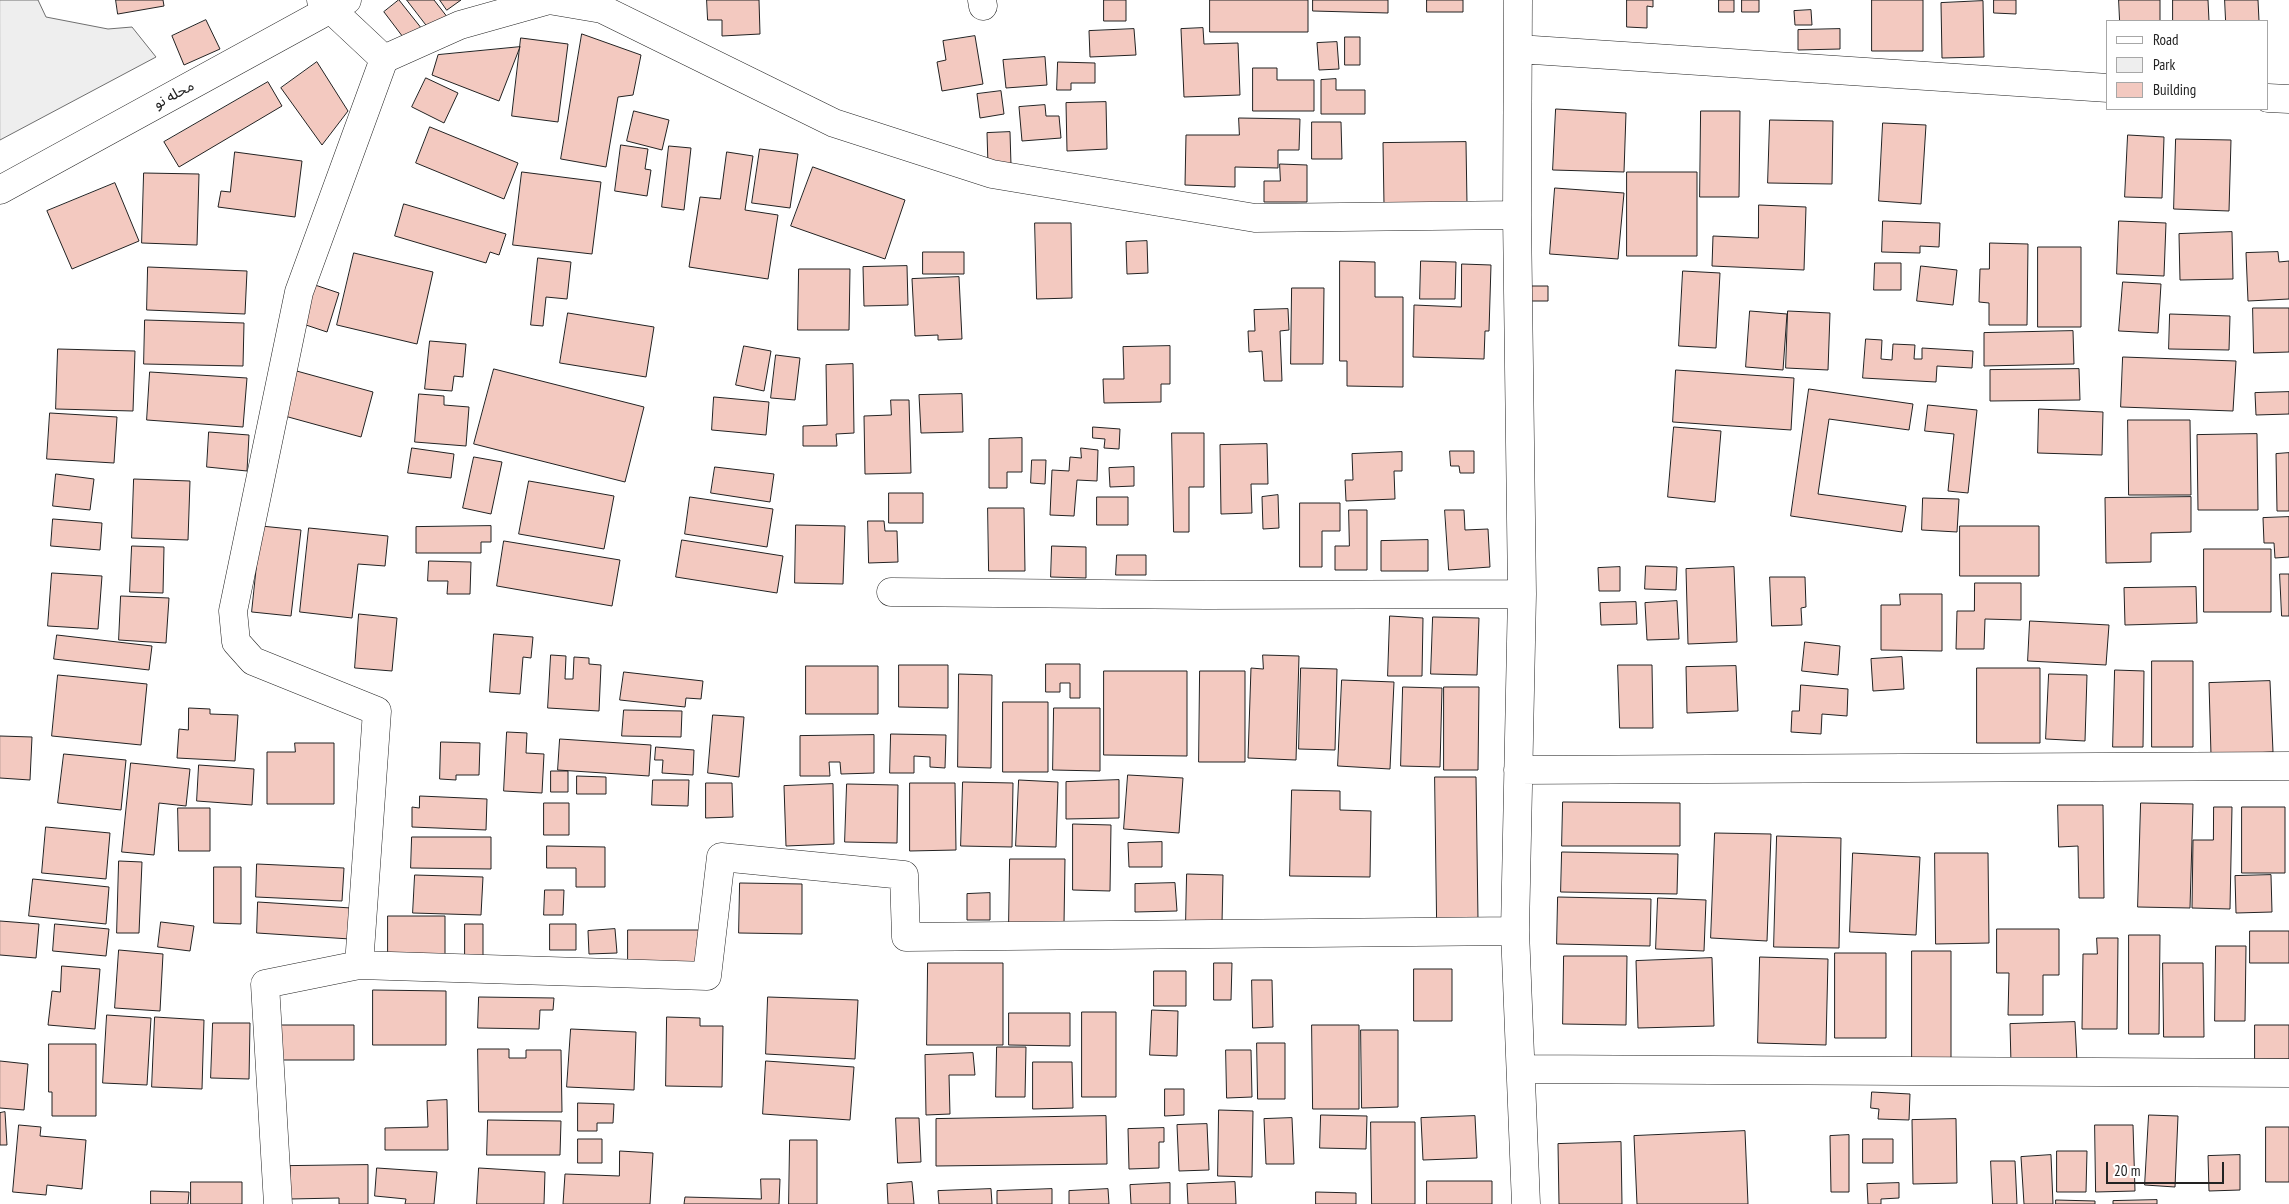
<!DOCTYPE html>
<meta charset="utf-8">
<style>
body{margin:0}
#map{position:relative;width:2289px;height:1204px;overflow:hidden;background:#fff;font-family:"PT Sans Narrow",sans-serif}
canvas{display:block}
.legend{position:absolute;left:2106px;top:20px;width:162px;height:90px;box-sizing:border-box;background:#fff;border:1px solid #a7a7a7;margin:0;padding:6px 9px;list-style:none;font-size:15px;color:#222}
.legend li{display:flex;align-items:center;gap:10px;height:25px}
.legend b{width:25px;border:1px solid #a7a7a7}
.scale{position:absolute;left:2106px;top:1162px;width:118px;height:22px;box-sizing:border-box;border:2px solid #222;border-top:0;padding-left:6px;font-size:15px;line-height:18px;white-space:nowrap;color:#222;-webkit-text-stroke:4px #fff;paint-order:stroke}
</style>
<div id="map">
<canvas width="2289" height="1204"></canvas>
<ul class="legend">
<li><b style="height:6px;background:#fff"></b>Road</li>
<li><b style="height:14px;background:#eee"></b>Park</li>
<li><b style="height:14px;background:#f3c9c0"></b>Building</li>
</ul>
<div class="scale">20 m</div>
</div>
<script>
const c = document.querySelector('canvas').getContext('2d');
c.lineJoin = 'round';
function fill(path, color) { c.fillStyle = color; c.fill(path, 'evenodd'); }
function stroke(path, color, width, dash) { c.strokeStyle = color; c.lineWidth = width; c.lineCap = dash ? 'butt' : 'round'; c.setLineDash(dash || []); c.stroke(path); }
function write(font, color, halo, rows, align = 'center') {
  c.font = font + ' "PT Sans Narrow","Noto Sans Arabic",sans-serif'; c.lineWidth = 4; c.setLineDash([]); c.textBaseline = 'middle'; c.strokeStyle = halo; c.fillStyle = color; for (const [text, x, y, turn = 0] of rows) {
    c.save(); c.translate(x, y); c.rotate((+turn || 0) * Math.PI / 180); c.textAlign = isNaN(turn) ? turn : align; if (halo) c.strokeText(text, 0, 0); c.fillText(text, 0, 0); c.restore();
  }
}
const green = new Path2D(`
 M0,0H38L46,17L108,29L132,27L156,57L0,140Z`);
const building = new Path2D(`
 M116,0H163L164,6L118,14Z
 M399,0L422,29L406,41L384,12Z
 M407,0H434L448,18L431,31Z
 M440,0H461L447,10Z
 M707,0H759L760,34L722,36V20H708Z
 M1104,0H1126V21H1104Z
 M1210,0H1308V32H1210Z
 M1313,0H1388V13L1313,11Z
 M1427,0H1463V12H1427Z
 M1627,0H1653V7L1647,6V28L1627,27Z
 M1719,0H1734V12H1719Z
 M1742,0H1759V12H1742Z
 M1872,0H1923V51H1872Z
 M1994,0H2016V14L1994,13Z
 M2119,0H2160V21H2120Z
 M2173,0H2208L2209,21H2173Z
 M2225,0H2258L2259,21H2226Z
 M1983,1L1984,57L1942,58L1941,3Z
 M1811,10L1812,25H1795L1794,11Z
 M206,20L220,49L184,65L172,36Z
 M1203,28L1204,44L1238,43L1240,95L1184,97L1181,29Z
 M1134,29L1136,55L1090,57L1089,31Z
 M1840,29V49L1798,50V30Z
 M582,34L641,55L633,95L618,97L606,167L561,159Z
 M975,36L983,84L942,91L937,62L946,60L943,41Z
 M1345,37H1360V65H1345Z
 M521,38L568,44L558,122L512,116Z
 M1337,42L1339,69L1319,70L1317,43Z
 M520,47L499,101L432,75L438,55Z
 M1045,57L1047,85L1006,88L1003,60Z
 M317,62L348,111L322,145L281,88Z
 M1058,62L1095,63V83H1071V90H1057Z
 M1253,68H1277V80H1314V111H1253Z
 M426,78L458,93L444,123L412,107Z
 M1336,79V90H1365V114H1321V80Z
 M268,82L282,106L179,167L164,142Z
 M1001,91L1004,114L980,118L977,94Z
 M1106,102L1107,149L1067,151L1066,103Z
 M1045,105L1046,116H1059L1061,138L1022,141L1019,107Z
 M1556,109L1626,113L1624,172L1553,170Z
 M634,111L669,120L662,150L627,141Z
 M1701,111H1740L1739,197H1700Z
 M1239,118L1300,119L1299,150H1278V168L1235,167V187L1185,185L1186,135H1239Z
 M1770,120L1833,121L1832,184L1768,183Z
 M1312,122H1341L1342,159H1312Z
 M1883,123L1926,125L1921,204L1879,201Z
 M430,127L518,163L504,199L416,163Z
 M1010,132L1011,165H988L987,133Z
 M2128,135L2164,137L2162,198L2125,197Z
 M2176,139L2231,140L2229,211L2174,209Z
 M1466,142L1467,204L1384,205L1383,143Z
 M621,145L648,149L645,169L651,170L647,196L615,191Z
 M669,146L691,148L684,210L662,207Z
 M760,149L798,154L790,208L752,203Z
 M235,152L302,161L295,217L218,207L221,191L230,192Z
 M727,152L753,156L745,210L778,215L768,279L689,267L700,197L720,199Z
 M1280,164L1307,165V202H1264V181H1280Z
 M813,167L905,200L885,259L791,226Z
 M522,172L601,182L592,254L513,245Z
 M1627,172H1697V256H1627Z
 M144,173L199,174L197,245L142,243Z
 M115,183L139,241L72,269L47,211Z
 M1555,188L1624,193L1618,259L1550,254Z
 M404,204L506,234L499,255L490,252L486,263L395,236Z
 M1759,205L1806,207L1804,270L1712,266L1713,236L1758,238Z
 M1883,221L1940,223L1939,247L1920,246V253L1882,252Z
 M2119,221L2166,223L2164,276L2117,274Z
 M1035,223H1071L1072,298L1037,299Z
 M2232,232L2233,279L2180,280L2179,234Z
 M1147,241L1148,273L1127,274L1126,242Z
 M1990,243L2028,244L2027,325H1989V303L1979,302L1980,269H1989Z
 M2038,247H2081V327H2038Z
 M923,252H964V274H923Z
 M2278,252L2279,262L2289,261V299L2248,301L2246,253Z
 M354,253L433,272L417,344L337,325Z
 M538,258L571,262L567,299L546,297L543,326L531,325Z
 M1340,261L1375,262V297H1403V387L1347,386V361H1340Z
 M1421,261L1456,262L1455,299H1420Z
 M1875,263H1901V290H1874Z
 M1462,264L1491,265L1489,331H1485L1484,359L1413,357L1414,305L1461,307Z
 M907,266L908,305L864,306L863,267Z
 M1921,266L1957,270L1953,305L1917,301Z
 M148,267L247,271L245,314L147,310Z
 M799,269H850L849,330H798Z
 M1683,271L1720,273L1716,348L1679,346Z
 M959,277L962,339L938,340V335L915,336L912,279Z
 M2123,282L2161,284L2158,333L2119,331Z
 M312,284L339,293L327,332L300,323Z
 M1527,286H1548V301H1526Z
 M1292,288H1324L1323,364H1291Z
 M2253,308H2289V352L2254,353Z
 M1288,309L1289,330L1280,331L1282,381H1264L1262,351L1249,352L1248,331H1255L1254,310Z
 M1750,311L1787,314L1783,370L1746,367Z
 M1788,311L1830,313L1828,370L1786,368Z
 M568,313L654,327L646,377L560,363Z
 M2170,314L2230,316L2229,350L2169,349Z
 M145,320L244,323L243,366L144,364Z
 M2073,331L2074,364L1984,366V333Z
 M1866,339L1882,340L1881,359L1892,360L1893,344L1915,345L1914,359H1922V348L1973,351L1972,368L1937,366L1936,382L1863,378Z
 M430,341L466,344L463,377L454,376L452,391L425,389Z
 M744,346L771,351L764,391L736,385Z
 M1170,346V384H1161V402L1104,403L1103,379H1124L1123,347Z
 M58,349L135,351L133,411L56,409Z
 M776,355L800,358L795,400L771,398Z
 M2123,357L2236,361L2233,411L2121,407Z
 M853,364L854,433L836,434L837,446H803V426L827,425L826,365Z
 M494,369L644,407L625,482L474,444Z
 M2079,369L2080,400L1990,401V370Z
 M293,370L373,392L361,437L281,415Z
 M1676,370L1794,378L1791,430L1673,422Z
 M150,372L247,378L243,427L147,420Z
 M1809,389L1913,404L1909,430L1829,419L1818,494L1906,506L1902,532L1791,516Z
 M2289,392V414L2256,415L2255,393Z
 M419,394L444,396V405L469,407L466,446L415,442Z
 M962,394L963,432L921,433L919,395Z
 M714,397L769,402L766,435L712,430Z
 M891,400H909L911,473L865,474L864,416L891,415Z
 M1928,405L1977,410L1968,493L1948,491L1954,434L1925,431Z
 M2039,409L2103,412L2102,455L2038,453Z
 M50,413L117,417L114,463L47,459Z
 M2128,420H2190L2191,495H2129Z
 M1093,427L1120,429L1119,449L1104,448L1105,439L1093,438Z
 M1674,427L1721,431L1715,502L1668,497Z
 M209,432L249,435L247,471L207,467Z
 M1172,433H1204V487H1189V532H1174Z
 M2257,434L2258,510H2198L2197,435Z
 M1022,438V472H1007V488H989V439Z
 M1267,444L1268,484H1251L1252,513L1221,514L1220,445Z
 M412,448L454,454L451,478L408,473Z
 M1081,448L1098,450L1097,481L1077,480L1074,516L1050,515L1052,470L1069,471L1070,457L1081,458Z
 M1450,451H1474V473H1460L1459,466H1451Z
 M1402,452V471H1394L1395,499L1346,501L1345,480H1353L1352,454Z
 M2289,453V511H2277L2276,454Z
 M474,457L502,462L491,514L463,508Z
 M1032,460H1046L1045,484L1031,483Z
 M715,467L774,474L770,502L711,493Z
 M1134,467V486L1110,487L1109,468Z
 M56,474L94,479L90,510L53,506Z
 M134,479L190,481L188,540L132,538Z
 M529,481L614,496L604,549L519,534Z
 M889,493H923V523H889Z
 M1278,495L1279,528L1263,529L1262,497Z
 M690,497L773,509L767,547L685,534Z
 M1097,497H1128V525H1097Z
 M2191,497V532L2151,533V562L2106,563L2105,498Z
 M1923,498L1959,499L1957,532L1922,530Z
 M1300,503H1340V531H1322V567H1300Z
 M988,508H1024L1025,571H989Z
 M1349,510H1367V570H1335V546H1349Z
 M1445,510H1464L1465,530L1488,529L1490,567L1449,570Z
 M2289,517V557L2275,558L2274,543H2264L2263,518Z
 M53,519L102,523L100,550L51,546Z
 M868,521H884L885,531H897L898,562L869,563Z
 M796,525L845,526L843,584L795,583Z
 M261,526L301,530L291,616L252,612Z
 M491,526V542H481V553H416V527Z
 M1960,526H2039V576H1960Z
 M309,528L388,536L385,566L358,564L352,618L300,612Z
 M682,540L783,556L777,593L676,577Z
 M1428,540V571H1381V541Z
 M504,541L620,560L612,606L497,586Z
 M132,546L164,547L163,593L130,592Z
 M1052,546L1086,547V578L1051,577Z
 M2204,549H2271V612H2204Z
 M1117,555H1146V575H1116Z
 M429,561L471,562L470,594H447L448,581H428Z
 M1646,566L1677,567L1676,590L1645,589Z
 M1620,567V591H1599L1598,568Z
 M1734,567L1737,642L1688,644L1686,569Z
 M52,573L102,576L98,629L48,626Z
 M2280,574H2289V616H2282Z
 M1770,577H1805L1806,607L1801,608L1802,625L1772,626Z
 M1975,583H2021V620L1985,619L1984,649H1956L1957,611H1974Z
 M2196,587L2197,623L2125,625L2124,588Z
 M1900,594H1942V651L1881,650V605H1900Z
 M121,596L169,598L166,643L119,640Z
 M1677,601L1679,639L1647,640L1645,603Z
 M1636,602L1637,624L1601,625L1600,603Z
 M359,614L397,618L392,671L355,668Z
 M1390,616L1423,618L1422,676H1388Z
 M1433,617L1479,618L1477,675L1431,674Z
 M2030,621L2109,625L2106,665L2028,661Z
 M494,634L533,637L531,658L523,657L520,694L490,692Z
 M57,635L152,646L149,670L54,659Z
 M1805,642L1840,646L1838,675L1802,671Z
 M551,655L566,656L565,679H573L574,657L589,658V664L601,665L599,711L548,708Z
 M1263,655L1299,656L1296,760L1248,758L1251,668L1263,669Z
 M1902,657L1904,689L1873,691L1871,659Z
 M2152,661H2193V747H2152Z
 M1046,664H1080V698H1070V683H1060V692H1046Z
 M899,665H948V708L899,707Z
 M1618,665H1652L1653,728H1620Z
 M806,666H878V714H806Z
 M1736,666L1738,711L1687,713L1686,667Z
 M1301,668L1337,669L1335,750L1299,749Z
 M1977,668H2040V743H1977Z
 M2115,670L2144,671L2143,747H2113Z
 M1104,671H1187V756L1104,755Z
 M1200,671H1245V762H1199Z
 M624,672L703,681L701,699L686,698L685,707L620,700Z
 M959,674L992,675L991,768L958,767Z
 M2049,674L2087,675L2085,741L2046,739Z
 M58,675L147,684L141,745L52,736Z
 M1342,680L1394,682L1390,769L1338,766Z
 M2270,681L2273,752L2211,755L2209,683Z
 M1801,685L1848,689L1847,716L1822,714L1821,734L1791,732L1792,711H1799Z
 M1403,687L1442,688L1440,767L1401,766Z
 M1444,687H1479L1478,770H1444Z
 M1003,702H1048V772H1003Z
 M189,708L210,709V714L238,715L235,761L177,758L179,729L188,730Z
 M1054,708H1100V771L1053,770Z
 M624,710L682,711L681,737L622,736Z
 M713,715L744,717L739,777L708,773Z
 M507,732L527,733L526,753L544,754L542,793L504,791Z
 M891,734L946,735L945,768L930,767V757L914,756V773H890Z
 M874,735V773L841,774L840,762H829L830,776H800V736Z
 M0,736L32,737L30,780L0,778Z
 M560,739L651,745L649,776L558,770Z
 M441,742L480,743L479,775H456V780L440,779Z
 M295,743H334V804H267V752H295Z
 M656,747L694,750L693,775L662,773L663,760H655Z
 M64,754L126,760L121,810L58,803Z
 M131,763L190,769L186,806L159,803L154,855L122,852Z
 M199,765L254,769L252,805L197,801Z
 M551,771H568V792H551Z
 M1128,775L1183,778L1179,833L1124,829Z
 M577,776L606,777V794H577Z
 M1435,777H1476L1478,920L1437,921Z
 M653,780H689L688,806L652,805Z
 M1019,780L1058,782L1056,847L1016,846Z
 M1119,780V818L1066,819V782Z
 M963,782L1013,783L1012,847L961,846Z
 M706,783H732L733,817L706,818Z
 M910,783H955L956,850L910,851Z
 M833,784L834,844L786,846L784,786Z
 M847,784L898,785L897,843L845,842Z
 M1292,790L1340,791V810L1371,811L1370,877L1290,876Z
 M420,796L487,799L486,830L412,827V807L419,808Z
 M1563,802L1680,803V846H1562Z
 M544,803H569V835H544Z
 M2141,803L2193,804L2190,908L2138,907Z
 M2058,805H2103L2104,898H2079L2078,846L2059,847Z
 M2214,807H2232L2230,909L2192,908L2193,840H2213Z
 M2242,807H2285V873H2242Z
 M178,808H210V851H179Z
 M1073,824L1111,825L1110,891L1073,890Z
 M46,827L110,833L106,879L42,873Z
 M1715,833L1771,834L1767,941L1711,938Z
 M1777,836L1841,838L1839,948L1774,947Z
 M412,837H491V869L411,868Z
 M1162,842V867H1129L1128,843Z
 M547,846L605,847V887H576V868H547Z
 M1562,852L1678,854L1677,894L1561,892Z
 M1853,853L1920,857L1916,935L1850,932Z
 M1935,853H1988L1989,943L1936,944Z
 M1010,859H1065L1064,924H1009Z
 M119,861L142,862L139,933H117Z
 M257,864L344,868L342,901L256,897Z
 M214,867H241V924L214,923Z
 M1187,874L1223,875L1222,923L1186,922Z
 M415,875L483,877L481,915L413,913Z
 M2271,875L2272,912L2236,913L2235,876Z
 M33,879L109,887L106,924L29,916Z
 M740,883L802,884V934L739,933Z
 M1175,883L1177,911L1135,912V884Z
 M545,890H564L563,915H544Z
 M990,893V920H967V894Z
 M1558,897L1651,899L1650,946L1557,944Z
 M1658,898L1706,900L1704,951L1656,949Z
 M258,902L351,908L350,939L257,933Z
 M388,916H445V958L388,957Z
 M0,921L39,924L36,958L0,955Z
 M161,922L194,926L190,951L158,947Z
 M55,924L109,929L106,956L53,951Z
 M465,924H483V960L465,961Z
 M550,924H576V950H550Z
 M615,929L617,953L589,954L588,931Z
 M1997,929H2059V975H2043V1015H2008L2009,973H1997Z
 M628,930H705V969H628Z
 M2250,931H2289V963H2250Z
 M2129,935H2160L2159,1034H2129Z
 M2097,938H2118L2117,1029H2082L2083,954H2097Z
 M2216,946H2246L2245,1021H2215Z
 M119,950L163,954L160,1011L115,1008Z
 M1912,951H1951V1060H1912Z
 M1835,953H1886V1038H1835Z
 M1564,956H1627L1626,1025L1563,1024Z
 M1760,957L1828,959L1826,1045L1758,1043Z
 M1712,958L1714,1026L1638,1028L1636,961Z
 M928,963H1003V1045H927Z
 M1214,963H1232L1231,1000H1214Z
 M2163,963H2203L2204,1037H2164Z
 M62,966L100,969L95,1029L48,1025L52,991L60,992Z
 M1414,969H1452V1021H1414Z
 M1154,971H1186V1006H1154Z
 M1252,980H1272L1273,1027L1253,1028Z
 M373,990L446,991V1045H373Z
 M479,997L554,998L553,1010H540L539,1029L478,1028Z
 M768,997L858,1000L855,1059L766,1054Z
 M1152,1010L1178,1011L1177,1056L1150,1055Z
 M1082,1012H1116V1097H1082Z
 M1009,1013H1070V1046L1009,1045Z
 M107,1015L151,1018L147,1085L103,1083Z
 M155,1017L204,1020L202,1089L152,1087Z
 M667,1017L700,1018V1026H723L722,1087L666,1086Z
 M2075,1022L2077,1062L2011,1064L2010,1024Z
 M213,1023H250L249,1079L211,1078Z
 M281,1025H354V1060H281Z
 M1312,1025H1359V1109H1313Z
 M2255,1025H2289V1059H2255Z
 M571,1029L636,1032L634,1090L567,1087Z
 M1361,1030H1398V1107L1362,1108Z
 M1257,1043H1285V1099H1258Z
 M49,1044H96V1116H52V1092H49Z
 M997,1047H1026L1025,1097H996Z
 M478,1049H509V1058H526V1050H561L562,1112H479Z
 M1226,1050H1251L1252,1097L1227,1098Z
 M973,1053L975,1075H949L950,1114L926,1115L925,1055Z
 M0,1061L28,1064L24,1110L0,1108Z
 M766,1061L854,1067L850,1120L763,1114Z
 M1033,1062H1072L1073,1108L1033,1109Z
 M1165,1089H1184V1115L1165,1116Z
 M1872,1092L1910,1094L1909,1120L1878,1119L1879,1109L1871,1108Z
 M447,1100L448,1150H385V1128L428,1127L427,1101Z
 M578,1103L614,1104L613,1123H597V1131H578Z
 M1219,1110L1253,1111L1252,1177L1218,1176Z
 M5,1112L7,1145H0V1113Z
 M1321,1115L1367,1116L1366,1149L1320,1148Z
 M2149,1115L2178,1116L2175,1187L2145,1185Z
 M1106,1116L1107,1164L936,1166V1119Z
 M1475,1116L1477,1158L1423,1160L1421,1118Z
 M896,1118H919L921,1162L898,1163Z
 M1292,1118L1294,1164H1266L1264,1119Z
 M1956,1119L1957,1183L1913,1184L1912,1120Z
 M488,1120L561,1121L560,1155H487Z
 M1371,1122H1415V1204H1372Z
 M1207,1124L1209,1170L1179,1171L1177,1125Z
 M19,1125L41,1127L40,1136L86,1140L82,1189L47,1185L46,1195L13,1192Z
 M2095,1125H2133L2135,1191L2096,1192Z
 M2266,1127H2289V1182H2266Z
 M1164,1128V1142H1159V1168L1129,1169L1128,1129Z
 M1745,1131L1748,1204H1637L1634,1136Z
 M1849,1135V1192H1831L1830,1136Z
 M578,1139H602V1163H578Z
 M1863,1139H1893V1163H1863Z
 M790,1140H817V1204H789Z
 M1621,1142L1622,1204H1559L1558,1144Z
 M620,1151L653,1153L650,1204H563L565,1174L619,1176Z
 M2057,1151H2087L2086,1192H2057Z
 M2051,1155L2053,1204H2024L2021,1157Z
 M2240,1155V1190L2209,1191L2208,1156Z
 M1991,1161H2015L2017,1204H1993Z
 M368,1165V1204H339V1198L290,1199V1166Z
 M377,1168L437,1172L434,1204H405L406,1199L375,1196Z
 M479,1168L545,1172L544,1204H477Z
 M761,1179H780L779,1204H684L685,1197L761,1199Z
 M1427,1181H1492V1204H1427Z
 M191,1182H242V1204H191Z
 M912,1182L914,1204H888L887,1184Z
 M1235,1182L1236,1204H1188L1187,1184Z
 M1170,1183V1204H1131L1130,1185Z
 M1899,1183V1198L1881,1199V1204H1868L1867,1184Z
 M991,1189L992,1204H939L938,1191Z
 M1052,1189V1204H997V1191Z
 M1108,1189L1109,1204H1069V1191Z
 M151,1191L189,1192L188,1204H151Z
 M1316,1192L1356,1193V1204H1316Z
 M2056,1200L2095,1201V1204H2056Z
 M2157,1200V1204H2113V1201Z`);
const minor = new Path2D(`
 M321,0L384,59L460,25L549,0
 M549,0L602,9L834,123L992,174L1255,218L1517,215
 M982,0L983,6
 M1518,0L1517,215L1522,594L1515,931L1526,1204
 M1518,49L2108,88
 M2268,98L2289,99
 M891,592L1206,595L1522,594
 M1518,770L2289,766
 M359,965L377,711L253,661L236,642L233,611L299,292L384,59
 M1521,1069L2289,1073
 M278,1204L265,984L359,965L707,976L721,857L904,875L906,937L1515,931`);
const tertiary = new Path2D(`
 M0,190L347,0`);
const streetNames = [
 ["محله نو",174,95,-28]
];
fill(green, '#eee');
stroke(green, '#6f6f6f', 1);
fill(building, '#f3c9c0');
stroke(building, '#222', 1);
stroke(minor, '#222', 29);
stroke(tertiary, '#222', 29);
stroke(minor, '#fff', 28);
stroke(tertiary, '#fff', 28);
write('15px', '#222', '#fff', streetNames);
</script>
